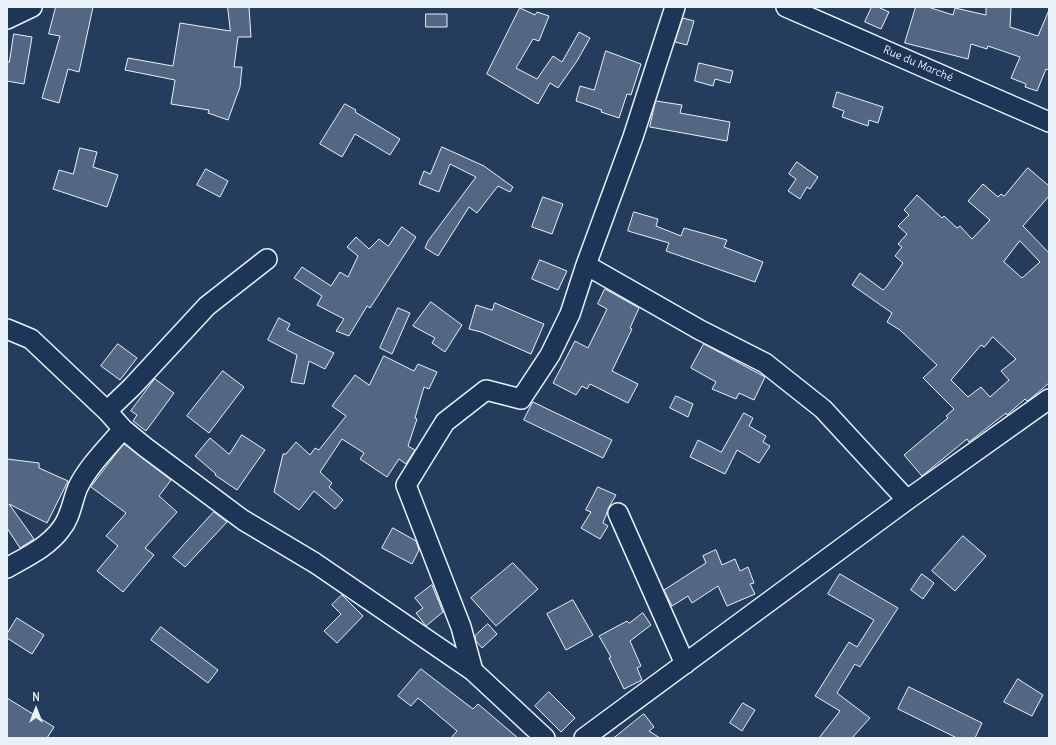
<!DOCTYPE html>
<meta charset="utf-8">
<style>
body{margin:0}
#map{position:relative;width:1056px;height:745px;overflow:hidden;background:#253d5d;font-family:Delius,sans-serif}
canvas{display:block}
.frame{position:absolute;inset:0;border:8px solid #e8f1f8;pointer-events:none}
.north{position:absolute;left:16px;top:689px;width:40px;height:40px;-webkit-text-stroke:3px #1d3557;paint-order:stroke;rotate:0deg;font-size:11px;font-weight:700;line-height:16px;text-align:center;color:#e8f1f8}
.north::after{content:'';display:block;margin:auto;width:14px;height:18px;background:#e8f1f8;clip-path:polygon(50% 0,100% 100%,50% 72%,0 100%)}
</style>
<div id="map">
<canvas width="1056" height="745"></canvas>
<div class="frame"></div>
<div class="north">N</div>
</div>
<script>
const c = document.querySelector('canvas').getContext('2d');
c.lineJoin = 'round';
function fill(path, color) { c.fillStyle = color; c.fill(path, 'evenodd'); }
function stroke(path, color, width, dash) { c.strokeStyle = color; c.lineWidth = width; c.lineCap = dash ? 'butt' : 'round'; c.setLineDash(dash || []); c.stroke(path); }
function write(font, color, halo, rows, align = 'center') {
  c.font = font + ' Delius,sans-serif'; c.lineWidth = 3; c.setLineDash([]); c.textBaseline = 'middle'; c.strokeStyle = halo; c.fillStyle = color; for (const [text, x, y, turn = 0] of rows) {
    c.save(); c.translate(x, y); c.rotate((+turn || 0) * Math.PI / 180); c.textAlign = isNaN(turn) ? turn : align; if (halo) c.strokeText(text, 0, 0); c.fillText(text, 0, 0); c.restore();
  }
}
const building = new Path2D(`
 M56,7H93L79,72L68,69L59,103L42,98L60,36L49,34Z
 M228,7H249L251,37H238L234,67H242L240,87L228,120L208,113L209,110L171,104L175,80L125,70L128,58L173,66L180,23L230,31Z
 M872,7H878L889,12L881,29L865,22Z
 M916,7H928L953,15L955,8L986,15V7H1011L1010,27L1038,36L1049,10V70L1046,69L1037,91L1025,87L1026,84L1011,78L1020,57L988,46L987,49L971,44L968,59L905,43Z
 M520,8L535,15L537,12L549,16L539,41L533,39L516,68L537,79L553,56L562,62L579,32L590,38L577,61L558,88L550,83L538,104L487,74Z
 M426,14H447V27H426Z
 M683,18L694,21L687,45L675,42Z
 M14,34L32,37L24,84L7,81V62H9Z
 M606,51L641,64L631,95L627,94L619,118L601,112L602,110L576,101L580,86L594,90Z
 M699,63L733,71L730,83L715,79L713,86L695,81Z
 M837,92L883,107L878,123L869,120L868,126L842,117L844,111L833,107Z
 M656,101L682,105L680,113L730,122L727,141L650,127Z
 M345,104L356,110L355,112L400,139L390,155L355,134L342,157L320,144Z
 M442,147L484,166L513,187L510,192L498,186L477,213L469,207L438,256L425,248L428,241L476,177L450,164L439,192L419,184L424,171L430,174Z
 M80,148L97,152L93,167L118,175L107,207L53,189L59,170L73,174Z
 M797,162L818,177L810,189L807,187L800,199L788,191L796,179L789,174Z
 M1028,168L1049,186V196L1023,226L1049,253V383L1029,400L1027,401L1025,399L1007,415L1006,413L969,442L967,439L922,476L904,455L948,418L946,416L954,409L923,378L937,365L900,330L887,322L892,313L852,285L860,273L883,290L887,286L903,263L895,256L902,247L898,244L907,234L898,226L909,215L904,210L917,195L942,218L944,216L957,228L960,226L972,239L990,220L968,201L983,184L998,197L1001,194L1004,196ZM1020,241L1040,262L1022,278L1004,262ZM993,337L1016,359L1001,371L1009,380L990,397L981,387L968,397L951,380L981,345L984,347Z
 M206,169L228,181L220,197L197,185Z
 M543,197L563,204L552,234L532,227Z
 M634,212L658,219L656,226L681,236L684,228L727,240L724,247L763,262L755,282L666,251L669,243L628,231Z
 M402,227L416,237L370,308L367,306L349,336L336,331L344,319L317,305L322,296L294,278L302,267L331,286L340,272L348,277L358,256L347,247L356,237L369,249L379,239L388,246Z
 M540,260L567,271L558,290L532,279Z
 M605,289L639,308L630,328L632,329L612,371L638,384L628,403L590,384L587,389L582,386L576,395L553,383L575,341L588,348L607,309L598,304Z
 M431,302L462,325L445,352L432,343L435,338L413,326Z
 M495,303L544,324L531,354L481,332L469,329L476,305L492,310Z
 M398,308L410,313L392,354L380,348Z
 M279,318L290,324L287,330L334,353L325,369L309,361L304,384L291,382L297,355L268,340Z
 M118,344L137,358L120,380L101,366Z
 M704,344L765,377L754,400L739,393L736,399L712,389L716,382L691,368Z
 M384,356L414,371L418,364L437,372L429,389L424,387L415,418L417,419L408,446L415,450L406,464L399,459L387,477L360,459L364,453L342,439L320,472L332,483L329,487L343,500L335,509L314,491L299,510L274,492L283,454H286L296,442L310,455L315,448L319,450L346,416L332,406L355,375L369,385Z
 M223,371L244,387L209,433L187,416Z
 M155,379L174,393L146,431L133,421L137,415L131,411Z
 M676,396L693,404L688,417L670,408Z
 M533,402L612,440L603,458L524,420Z
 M744,413L753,418L749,426L766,436L763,442L770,446L759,463L737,450L725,474L690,457L698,440L721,452Z
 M242,435L265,450L237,490L215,475L216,474L195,456L210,438L229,454Z
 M124,444L171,480L159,496L177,512L145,548L154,555L123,592L97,571L118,546L106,536L126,513L91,487Z
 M7,459L39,463V468L68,481L47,523L9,504L34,539L20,548L7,528Z
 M598,487L616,495L609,507L603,523L608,526L600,539L581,528L591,512L586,510Z
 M214,512L227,522L185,567L173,557Z
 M393,528L416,541L419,550L412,564L382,548Z
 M963,536L986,556L955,591L932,571Z
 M716,550L722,565L735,559L740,571L748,567L754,583L750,584L755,594L727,606L718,586L692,603L688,596L672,606L664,590L706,563L703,556Z
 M513,563L538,589L496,626L471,598Z
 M840,574L898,608L860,667L855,664L837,693L870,718L852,738H819L840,711L815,696L849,642L857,647L874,620L828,594Z
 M922,574L934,583L923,599L911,590Z
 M432,585L443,612L426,626L416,613L423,608L415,598Z
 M342,595L363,616L337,643L324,631L341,614L332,605Z
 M573,600L593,635L566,650L547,614Z
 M643,613L651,625L630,641L641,666L637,668L642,680L624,689L609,658L611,657L599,636L627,621L629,623Z
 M17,618L44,635L32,654L7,638V634Z
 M488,624L497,634L482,648L476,641L475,636Z
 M161,627L218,670L208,683L151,640Z
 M421,669L473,709L478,704L518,738H451L457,731L418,698L411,706L398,696Z
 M1018,679L1043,695L1032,716L1004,702Z
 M909,687L982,723L975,738H957L898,709Z
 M549,692L575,718L561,732L535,706Z
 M7,698L54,727L47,738H7Z
 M743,703L755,710L742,731L730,723Z
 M644,714L654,727L649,731L660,738H614Z`);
const street = new Path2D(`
 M786,7L1049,122
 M7,19L32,7
 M586,265L700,330L765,363L823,409L907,500
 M7,329L31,339L107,411L123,429L145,447L243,520L315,563L473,671L545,738
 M107,411L132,387L207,306L267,259
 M618,513L685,664
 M7,568C26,557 48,547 61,529C71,517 72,501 78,487C89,465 108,447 123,429
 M473,671L461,627L406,485L445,422L486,390L521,399L550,355L570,314L586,265L633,137L675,7
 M584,738L907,500L1049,399`);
const streetNames = [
 ["Rue du Marché",918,64,23]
];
fill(building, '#536782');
stroke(building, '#e8f1f8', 1);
stroke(street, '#e8f1f8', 22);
stroke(street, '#1d3557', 19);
write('11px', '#e8f1f8', '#1d3557', streetNames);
</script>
